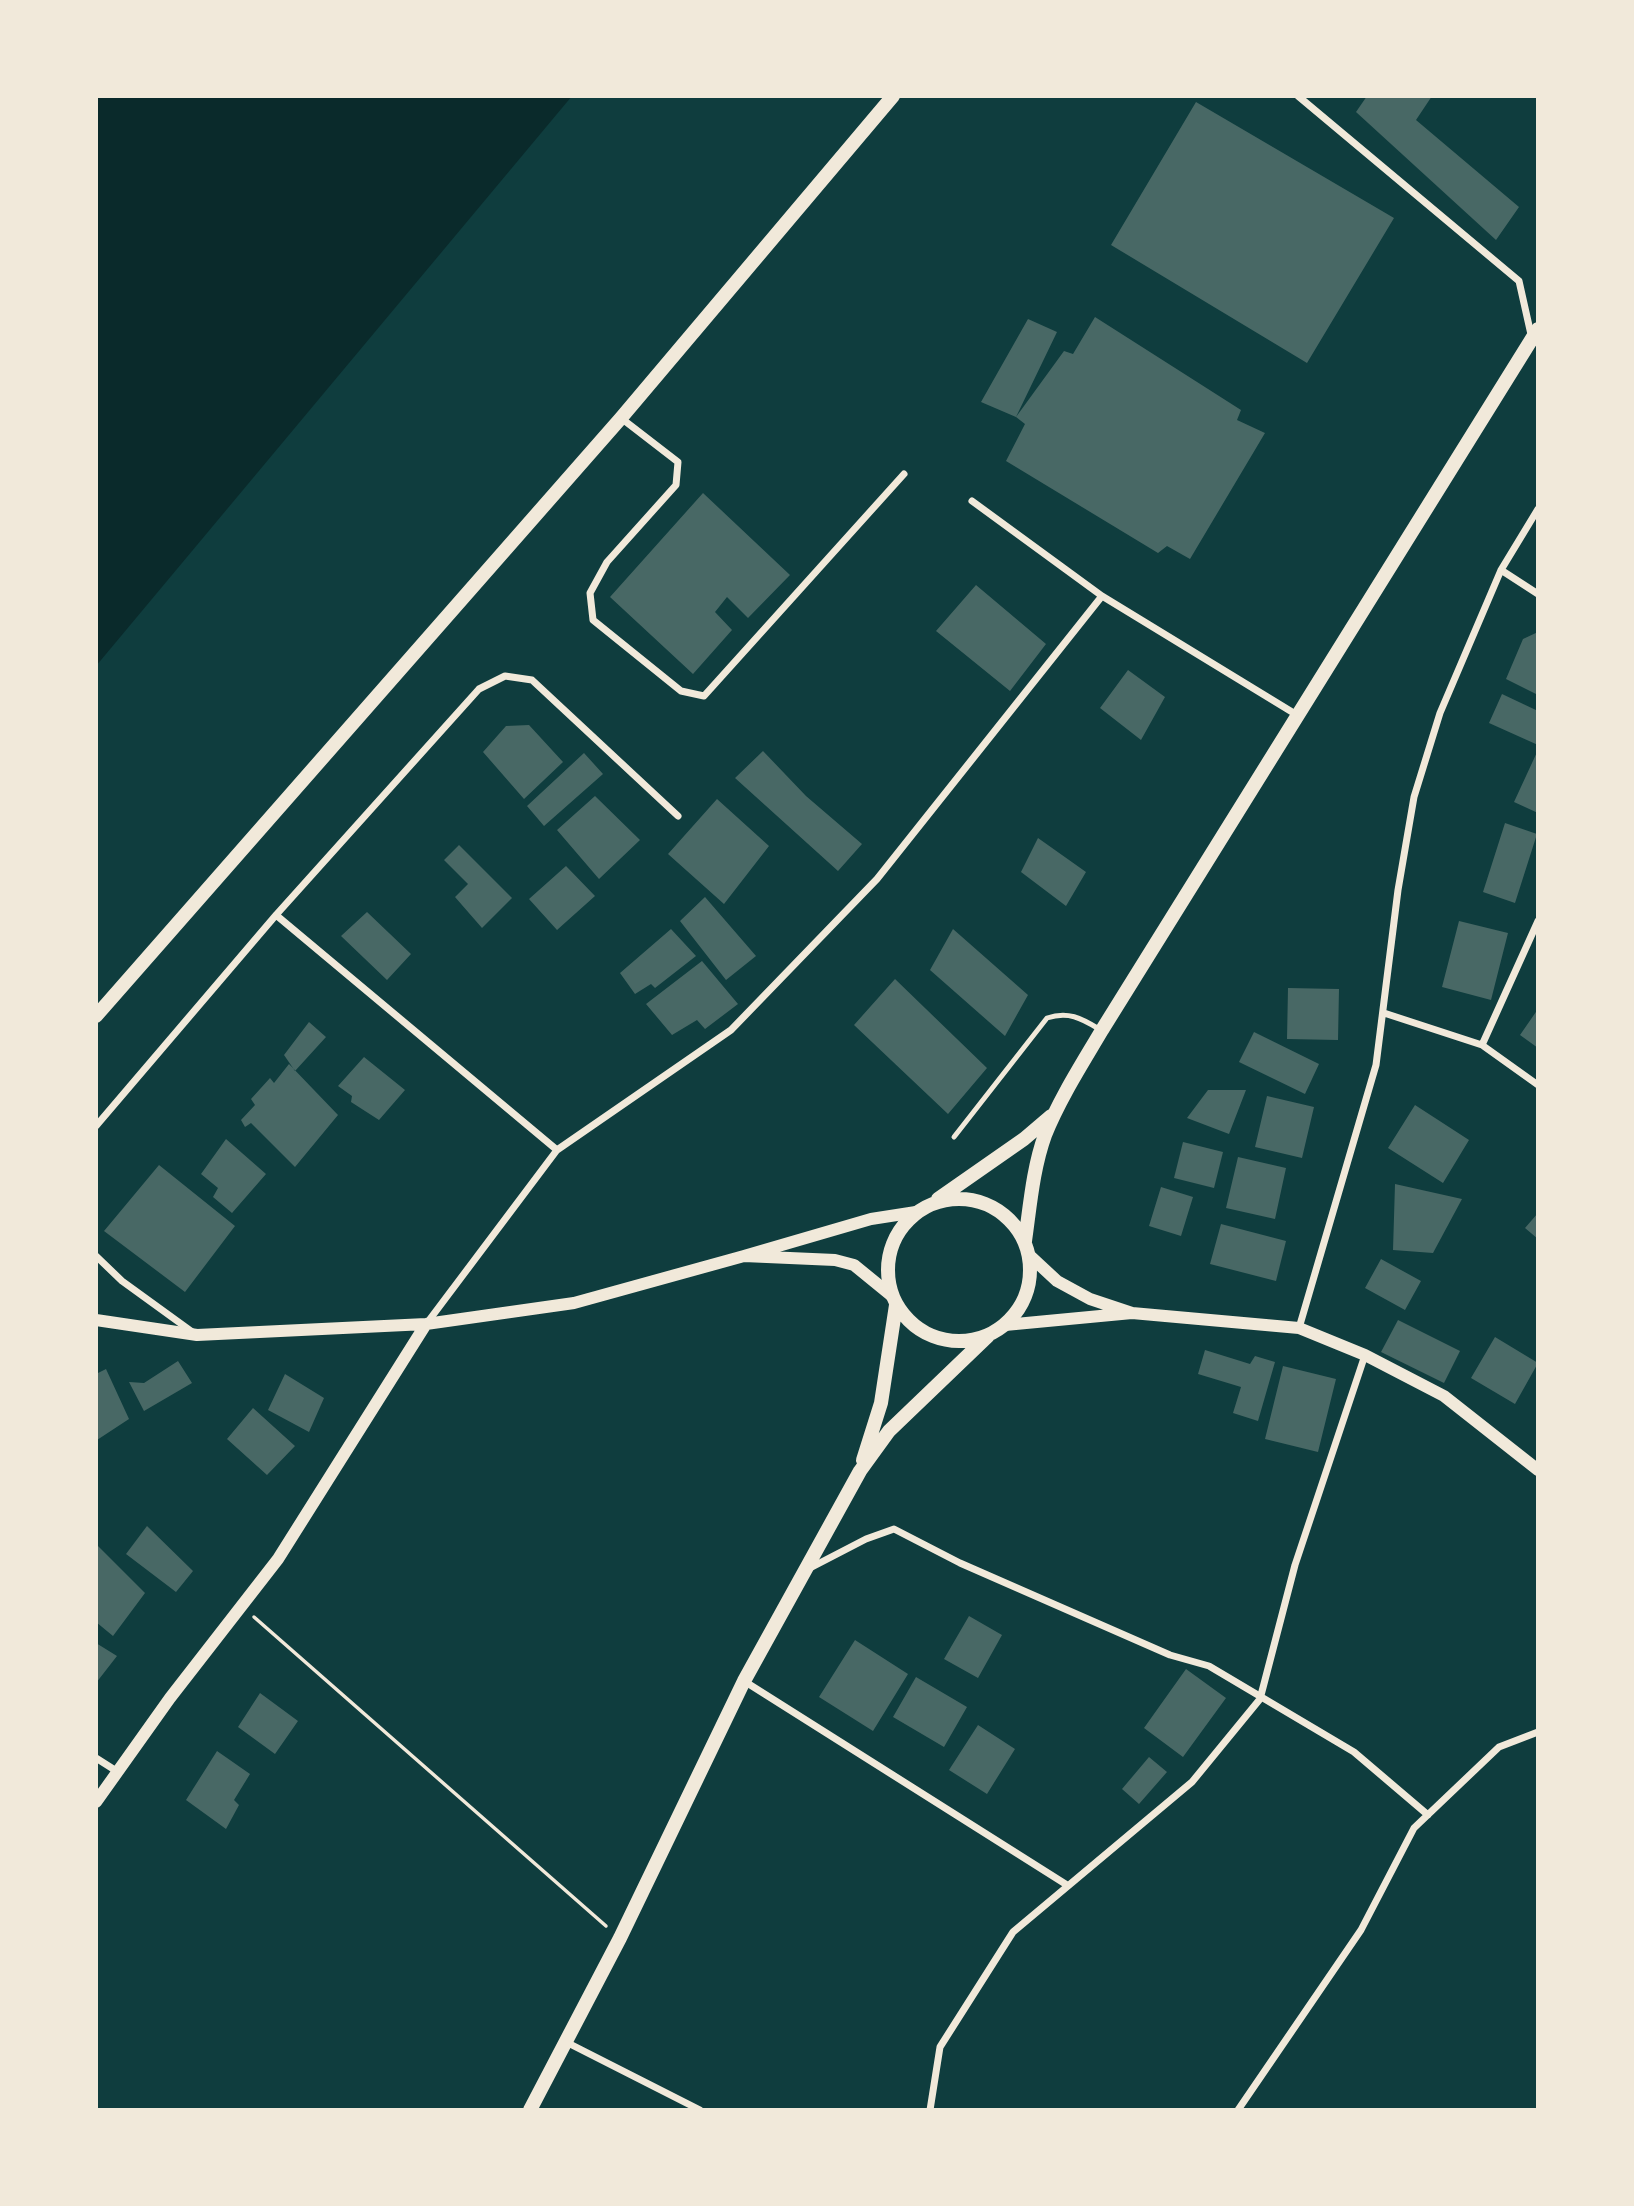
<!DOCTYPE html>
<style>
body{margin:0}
#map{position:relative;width:1634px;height:2206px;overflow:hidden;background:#0f3d3e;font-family:"PT Sans Narrow",sans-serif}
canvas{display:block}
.frame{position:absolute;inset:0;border:98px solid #f1e9da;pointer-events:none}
</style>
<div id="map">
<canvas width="1634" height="2206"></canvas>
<div class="frame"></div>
</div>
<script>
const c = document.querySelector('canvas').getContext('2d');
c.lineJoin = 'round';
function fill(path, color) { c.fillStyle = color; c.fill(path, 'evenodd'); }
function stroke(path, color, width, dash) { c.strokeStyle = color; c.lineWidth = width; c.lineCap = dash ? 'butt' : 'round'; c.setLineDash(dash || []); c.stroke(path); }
const water = new Path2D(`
 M96,96H572L96,666Z`);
const building = new Path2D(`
 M1367,96H1432L1416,120L1519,207L1496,240L1356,112Z
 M1196,102L1394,218L1307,363L1111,245Z
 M1095,317L1241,410L1237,420L1265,433L1190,559L1167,546L1158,553L1006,461L1025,424L1016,417L1064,351L1073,354Z
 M1028,319L1057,332L1016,417L981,402Z
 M703,493L790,575L748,618L727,597L715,612L732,630L693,674L610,597Z
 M976,585L1046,644L1010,691L936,631Z
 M1538,632V695L1506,679L1523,639Z
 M1128,670L1165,697L1141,740L1100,708Z
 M1502,694L1538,711V745L1489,723Z
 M529,725L563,762L524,799L483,752L506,726Z
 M1538,750V813L1514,802Z
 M763,751L806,796L862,844L838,871L735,778Z
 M584,753L603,774L544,826L527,806Z
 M595,796L640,840L599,879L557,830Z
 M717,799L769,846L724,904L668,854Z
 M1505,823L1537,834L1515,903L1483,892Z
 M1038,838L1086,872L1066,906L1021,872Z
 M459,845L512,898L482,928L455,897L468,884L444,860Z
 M566,866L595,896L557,930L529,899Z
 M705,897L756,956L726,980L680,921Z
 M367,912L411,954L387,980L341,936Z
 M1459,921L1508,933L1491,1000L1442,987Z
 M671,929L696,956L655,988L651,984L635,994L620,973Z
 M953,929L1028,995L1005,1036L930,970Z
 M702,961L738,1004L705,1029L697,1020L672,1035L646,1004Z
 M895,979L987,1068L948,1114L854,1025Z
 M1288,988L1339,989L1338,1040L1287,1039Z
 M1538,1009V1048L1520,1035Z
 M309,1022L326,1037L295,1071L284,1055Z
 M1254,1032L1319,1064L1305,1094L1239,1062Z
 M364,1057L405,1090L379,1120L351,1102L352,1096L338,1086Z
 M289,1064L338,1115L295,1167L251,1123L245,1127L241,1120L255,1105L251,1099L270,1078L274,1083Z
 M1208,1090H1246L1229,1134L1187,1118Z
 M1267,1096L1314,1107L1302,1158L1255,1147Z
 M1415,1105L1469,1140L1443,1183L1388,1148Z
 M226,1139L266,1174L232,1213L213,1197L218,1188L201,1174Z
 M1183,1142L1223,1152L1214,1188L1174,1178Z
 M1238,1157L1286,1168L1275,1219L1226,1208Z
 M159,1165L235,1226L185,1292L104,1231Z
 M1395,1184L1462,1199L1433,1253L1393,1250Z
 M1161,1187L1193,1197L1181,1236L1149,1226Z
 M1538,1213V1239L1525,1228Z
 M1221,1224L1286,1241L1276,1281L1210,1264Z
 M1381,1259L1421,1281L1405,1310L1365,1288Z
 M1398,1320L1460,1351L1444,1383L1381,1352Z
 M1495,1337L1538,1363L1515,1404L1471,1378Z
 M1205,1350L1250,1364L1255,1356L1275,1362L1258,1421L1233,1413L1241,1387L1198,1374Z
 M178,1361L192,1383L144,1411L129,1382L144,1383Z
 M1283,1366L1336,1379L1318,1452L1265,1439Z
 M106,1369L129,1419L97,1440L96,1374Z
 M285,1374L324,1398L309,1432L268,1410Z
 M253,1408L295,1446L267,1475L227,1439Z
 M147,1526L193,1571L176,1592L126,1554Z
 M96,1544L145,1593L113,1636L96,1622Z
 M969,1616L1002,1635L978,1678L944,1659Z
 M855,1640L908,1674L873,1731L819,1697Z
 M96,1643L117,1656L96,1683Z
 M1186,1669L1226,1698L1183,1757L1144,1728Z
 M916,1677L967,1707L944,1747L893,1717Z
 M260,1693L298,1721L275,1754L238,1727Z
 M978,1725L1015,1749L987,1794L949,1770Z
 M217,1751L250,1774L234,1800L239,1805L226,1829L186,1800Z
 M1149,1757L1167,1772L1139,1804L1122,1789Z`);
const path = new Path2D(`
 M254,1617L606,1926`);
const service = new Path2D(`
 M954,1137L1047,1018C1068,1011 1081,1018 1099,1029`);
const minor = new Path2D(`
 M1298,96L1519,281L1532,339L1538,343
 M621,418L678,462L676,485L607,562L590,593L593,620L681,691L704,696L904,474
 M972,501L1102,596L1297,715
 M1501,570L1538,594
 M276,915L557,1150
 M1384,1013L1482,1045L1538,1085
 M1482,1045L1538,921
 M96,1126L276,915L479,689L505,676L532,680L678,816
 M96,1256L122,1281L191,1331
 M427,1323L557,1150L731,1030L877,879L1102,596
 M1299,1328L1376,1065L1398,890L1414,797L1440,713L1501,570L1538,509
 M810,1568L866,1539L894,1529L960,1563L1170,1655L1209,1666L1354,1752L1428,1815
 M744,1681L1067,1885
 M96,1758L118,1772
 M566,2042L700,2110
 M930,2110L940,2047L1013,1932L1192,1782L1260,1699L1295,1565L1365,1355
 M1238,2110L1361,1930L1414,1828L1499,1747L1538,1732`);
const tertiary = new Path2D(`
 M892,1296L854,1265L835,1260L744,1256L871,1219L916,1212
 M1132,1313L1299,1328L1365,1355L1444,1396L1538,1470
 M96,1320L197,1335L426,1324L574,1303L744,1256
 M1005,1325L1132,1313L1090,1299L1057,1281L1029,1255
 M96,1802L170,1698L278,1559L426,1324`);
const secondary = new Path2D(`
 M96,1016L621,418L893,96
 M888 1270a71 71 0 1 1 142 0a71 71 0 1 1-142 0Z
 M938,1199L1024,1139L1051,1116
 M1025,1241C1030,1206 1033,1168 1045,1135C1060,1098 1082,1064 1102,1030L1538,329
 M863,1460L881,1403L896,1305
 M530,2110L620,1938L744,1681L860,1471L889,1431L988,1336`);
fill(water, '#0a2a2b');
fill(building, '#486865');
stroke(path, '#f1e9da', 3.5);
stroke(service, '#f1e9da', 5);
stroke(minor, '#f1e9da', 7);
stroke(tertiary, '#f1e9da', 12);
stroke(secondary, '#f1e9da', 14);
</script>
